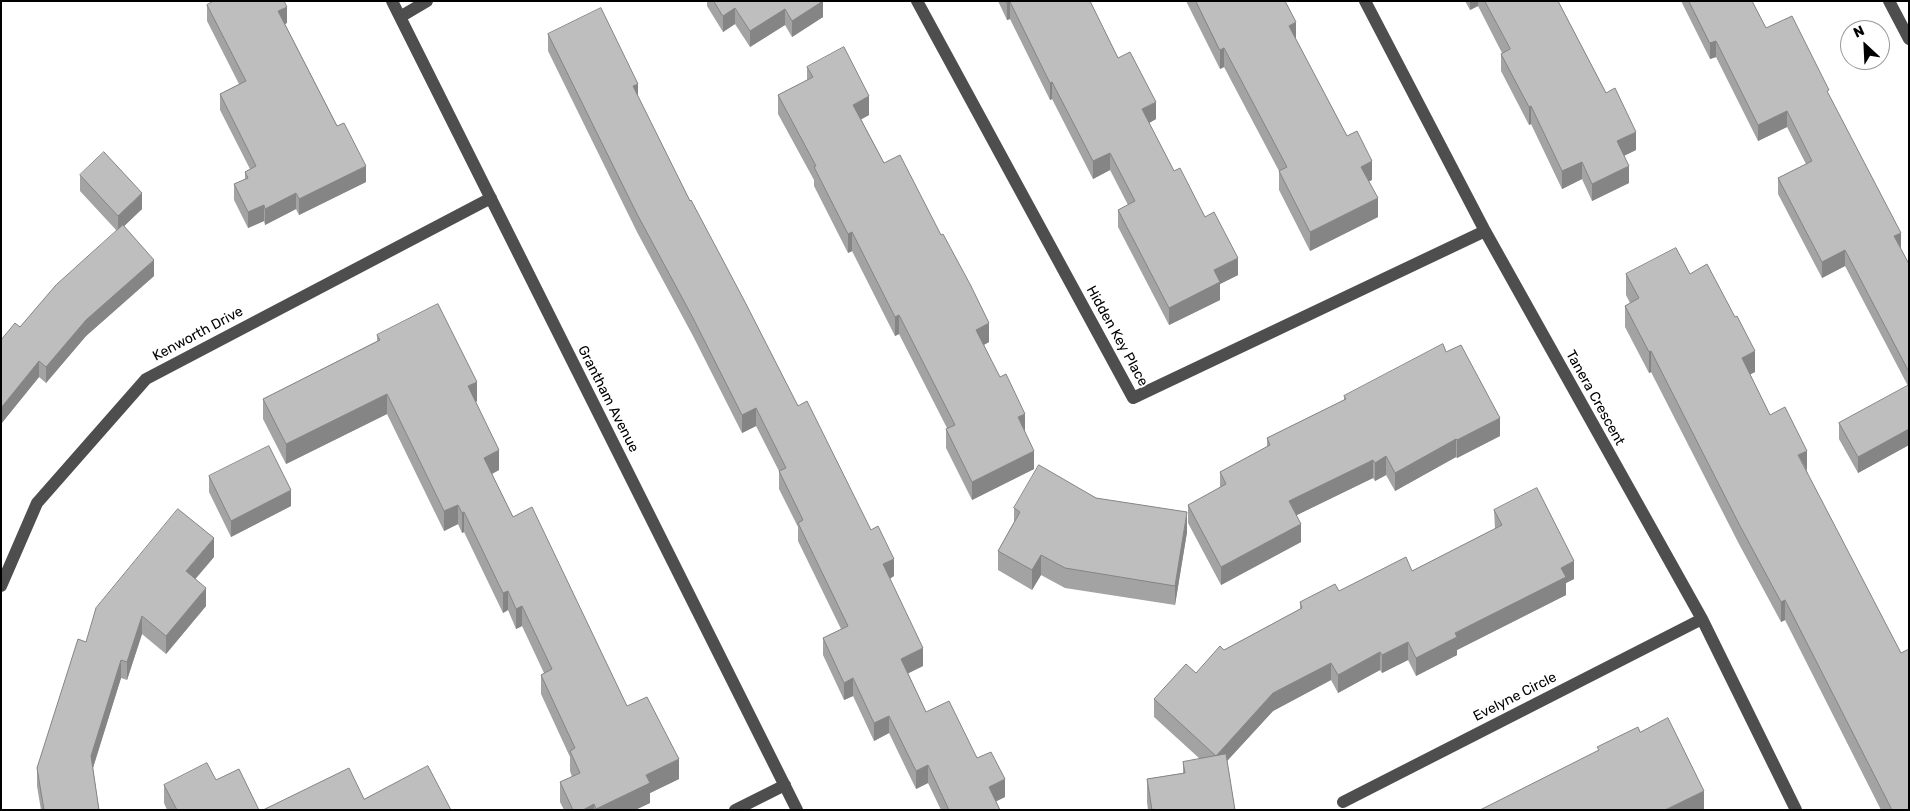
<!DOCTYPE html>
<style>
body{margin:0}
#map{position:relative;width:1910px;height:811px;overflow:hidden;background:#fff;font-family:Rubik,sans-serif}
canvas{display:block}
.frame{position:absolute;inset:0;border:2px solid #000;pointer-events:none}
.north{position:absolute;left:1840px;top:20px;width:50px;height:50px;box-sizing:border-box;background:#fff;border:1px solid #999;border-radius:50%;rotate:335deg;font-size:14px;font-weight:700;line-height:20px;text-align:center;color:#000}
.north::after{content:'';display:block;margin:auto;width:18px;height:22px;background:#000;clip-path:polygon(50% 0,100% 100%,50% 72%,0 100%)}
</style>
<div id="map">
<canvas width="1910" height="811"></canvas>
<div class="frame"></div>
<div class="north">N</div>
</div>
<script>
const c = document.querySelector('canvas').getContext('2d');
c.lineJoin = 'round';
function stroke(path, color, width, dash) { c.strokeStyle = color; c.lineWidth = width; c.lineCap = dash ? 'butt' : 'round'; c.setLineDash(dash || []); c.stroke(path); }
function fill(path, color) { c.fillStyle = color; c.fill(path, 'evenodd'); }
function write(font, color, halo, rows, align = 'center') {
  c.font = font + ' Rubik,sans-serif'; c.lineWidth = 4; c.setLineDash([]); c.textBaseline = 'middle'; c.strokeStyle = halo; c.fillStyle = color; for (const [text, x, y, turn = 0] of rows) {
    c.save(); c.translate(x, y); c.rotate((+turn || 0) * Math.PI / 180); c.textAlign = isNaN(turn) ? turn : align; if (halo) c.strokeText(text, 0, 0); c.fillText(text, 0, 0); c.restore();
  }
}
const minor = new Path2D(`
 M392,1L797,810
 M917,1L1133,398L1485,231
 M1365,1L1485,231L1702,619L1796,810
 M1889,1L1909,39
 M400,17L427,1
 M1,586L37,503L146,379L491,198
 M1343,802L1702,619
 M735,810L785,785`);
const wall = new Path2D(`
 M707,1H823V17L792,37L785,25L750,47L735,24L723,32L707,6Z
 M998,1H1090L1118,58L1156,119L1149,123L1174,171L1205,217L1238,275L1220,284V300L1169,325L1118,227V210L1128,205L1110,170L1093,179L1052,99L1050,100L1010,19L1007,20Z
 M1186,1H1285L1296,40L1347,136L1372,180L1369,181L1378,217L1310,251L1279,190V171L1224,67L1220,69Z
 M1465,1H1558L1636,150L1624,156L1629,183L1592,201L1582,179L1562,189L1531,124L1529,125L1501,71V54L1502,53L1478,6L1470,10Z
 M1681,1H1752L1766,28L1829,95L1901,249L1909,264V445L1858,473L1839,439V423L1908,386L1845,266L1822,278L1778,194V178L1806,164L1787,127L1758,141L1716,57L1710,59Z
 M207,5L287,23L285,24L366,182L299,215L296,209L265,225L264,221L248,228L234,200V184L245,179V172L250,169L220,110V94L239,84L207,21Z
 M548,34L638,97L690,201L798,406L894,576L890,579L923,666L908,673L926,712L977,758L1005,797L996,801L1000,810H941L928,783L916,789L889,733L874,741L853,696L844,700L823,655V638L841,629L798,541V527L779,489V471L756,426L742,433L693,336L637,232L548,51Z
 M807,67L869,115L861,119L884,163L989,342L984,345L1025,432L1034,469L972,500L946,448V429L947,428L899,334L895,336L852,251L848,253L814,186V180L778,114V95L807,80Z
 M80,175L142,209L124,226L154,276L86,336L46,383L39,377L1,424V340L20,327L117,231L80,191Z
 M1626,274H1690L1755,372L1750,374L1770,415L1807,471L1909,810H1881L1785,620L1781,622L1739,544L1651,372L1649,373L1625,327V306L1630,303L1626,295Z
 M377,335L477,401L476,402L499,470L492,474L513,517L627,706L679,779L650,793V803L635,810H564L560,802V782L572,777L570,771V757L541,694V675L544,673L522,626L516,629L508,610L503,613L464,532L462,533L458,524L444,531L387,414L286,464L263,419V399L377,341Z
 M1446,352L1500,436L1457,458L1456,457L1395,491L1386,475L1375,481L1373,478L1296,515L1301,542L1221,585L1188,523V505L1220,488V472L1267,447V438L1344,400V396Z
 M209,476L291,506L231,537L209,492Z
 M1096,498L1187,532L1175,605L1065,588L1041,575L1032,590L998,570V551L1014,522V508Z
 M1494,510L1574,579L1566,583V595L1457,650V655L1416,676L1408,660L1382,673L1380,670L1338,693L1331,680L1273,711L1227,761L1235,810H1148L1147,802V779L1183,773V762L1200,759L1154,717V699L1196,673L1224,650L1300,609V602L1412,571L1495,529Z
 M214,557L195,579L206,606L166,654L142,634L127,680L121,678L93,768L99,810H41L37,786V768L86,642Z
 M216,780L259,810H167L164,803V785Z`);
const shadedWall = new Path2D(`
 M823,1V17L792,37V21Z
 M1470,1H1478V6L1470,10Z
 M1010,2V19L1007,20V3Z
 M287,7V23L278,27V11Z
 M735,8V24L723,32V16Z
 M785,9V25L750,47V31Z
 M1296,22V41L1289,26Z
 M1716,41V57L1710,59V43Z
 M1224,48V67L1220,69V50Z
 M1052,82V99L1050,100V83Z
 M638,84V101L633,86Z
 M869,96V115L853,124V105Z
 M1156,102V119L1142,127V109Z
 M1531,106V124L1529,125V107Z
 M1787,111V127L1758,141V125Z
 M1636,132V150L1617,159V141Z
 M1110,153V170L1093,179V161Z
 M1372,161V180L1361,185V167Z
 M1582,162V179L1562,189V171Z
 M366,166V182L299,215V199Z
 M1629,166V183L1592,201V184Z
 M142,193V209L118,232V216Z
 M296,193V209L265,225V209Z
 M1378,198V217L1310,251V232Z
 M264,205V221L248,228V212Z
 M852,232V251L848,253V234Z
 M1901,233V249L1894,236Z
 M1845,250V266L1822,278V262Z
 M1238,258V275L1220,284V300L1169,325V308L1214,270Z
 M154,260V276L86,336L46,383V367L86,320Z
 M899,315V334L895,336V317Z
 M989,323V342L976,349V330Z
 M1651,351V372L1649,373V352Z
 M1755,351V372L1742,379V358Z
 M39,361V377L1,424V408Z
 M477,382V401L468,406V386Z
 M387,394V414L286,464V444Z
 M756,408V426L742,433V415Z
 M1025,414V432L1018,417Z
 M1500,418V436L1457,458V440Z
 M1909,429V445L1858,473V457Z
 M1456,439V457L1395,491V473Z
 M499,450V470L484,478V458Z
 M1034,451V469L972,500V482Z
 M1807,451V471L1798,455Z
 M1386,456V475L1375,481V463Z
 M1373,460V478L1289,519V501Z
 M291,490V506L231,537V521Z
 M458,505V524L444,531V511Z
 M464,512V532L462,533V513Z
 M1187,512V532L1175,605V586Z
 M1301,524V542L1221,585V567Z
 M214,538V557L186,590V571Z
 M1041,555V575L1032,590V570Z
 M894,559V576L883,582V564Z
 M1574,561V579L1566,583V595L1457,650V655L1416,676V658L1561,568Z
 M206,588V606L166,654V636Z
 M508,591V610L503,613V593Z
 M1785,600V620L1781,622V602Z
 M522,606V626L516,629V609Z
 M142,616V634L127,680V662Z
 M1408,642V660L1382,673V655Z
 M923,648V666L901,677V659Z
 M1380,652V670L1338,693V675Z
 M121,660V678L91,774V756Z
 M1331,663V680L1273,711L1216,773V756L1273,693Z
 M853,678V696L844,700V683Z
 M889,716V733L874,741V723Z
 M679,759V779L650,793V803L635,810H596V809L646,775Z
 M928,765V783L916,789V771Z
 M1005,779V797L989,805V787Z
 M1704,791V810H1665Z
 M594,804V810H583Z`);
const building = new Path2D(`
 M214,1H284L287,7L278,11L337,126L344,123L366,166L299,199L296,193L265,209L264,205L248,212L234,184L248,178L245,172L256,166L220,94L246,81L207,5Z
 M714,1H823L792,21L785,9L750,31L735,8L723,16Z
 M1006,1H1090L1118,58L1130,52L1156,102L1142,109L1174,171L1180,168L1205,217L1214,212L1238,258L1214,270L1220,282L1169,308L1118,210L1135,201L1110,153L1093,161L1052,82L1050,83L1010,2L1007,3Z
 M1196,1H1285L1296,22L1289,26L1347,136L1357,131L1372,161L1361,167L1378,198L1310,232L1279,171L1287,167L1224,48L1220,50Z
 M1485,1H1558L1606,93L1615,88L1636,132L1617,141L1629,166L1592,184L1582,162L1562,171L1531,106L1529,107L1501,54L1510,49Z
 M1689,1H1752L1766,28L1792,16L1829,90L1827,91L1901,233L1894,236L1909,264V372L1845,250L1822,262L1778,178L1812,161L1787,111L1758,125L1716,41L1710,43Z
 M601,8L638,84L633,86L690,201L691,200L745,302L798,406L807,401L871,530L878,526L894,559L883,564L923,648L901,659L926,712L949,701L977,758L991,752L1005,779L989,787L1000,810H949L928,765L916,771L889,716L874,723L853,678L844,683L823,638L848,626L798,523L803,520L779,471L786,468L756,408L742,415L693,318L637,214L548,34Z
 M844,47L869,96L853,105L884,163L900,155L941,235L943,234L971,286L989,323L976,330L1000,377L1006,374L1025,414L1018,417L1034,451L972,482L946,429L955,425L899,315L895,317L852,232L848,234L814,167L816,166L778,95L813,77L807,67Z
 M104,152L142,193L118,216L80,175Z
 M123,225L154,260L86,320L46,367L39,361L1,408V340L15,323L20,327L56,285Z
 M1676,248L1690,274L1707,264L1735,317L1737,316L1755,351L1742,358L1770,415L1785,407L1807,451L1798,455L1901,653L1909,649V810H1892L1785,600L1781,602L1739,524L1651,351L1649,352L1625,306L1639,298L1626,274Z
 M438,304L477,382L468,386L499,450L484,458L513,517L532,507L627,706L647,697L679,759L646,775L650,783L596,809L594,804L583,810H573L560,782L580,773L570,751L575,748L541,675L552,669L522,606L516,609L508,591L503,593L464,512L462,513L458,505L444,511L387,394L286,444L263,399L380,340L377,335Z
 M1443,344L1446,352L1461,345L1500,418L1457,440L1456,439L1395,473L1386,456L1375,463L1373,460L1289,501L1301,524L1221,567L1188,505L1226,484L1220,472L1270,445L1267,438L1346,399L1344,396Z
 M1909,385V429L1858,457L1839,423Z
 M269,446L291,490L231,521L209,476Z
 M1039,465L1096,498L1187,512L1175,586L1065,568L1041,555L1032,570L998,551L1020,512L1014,508Z
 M1537,488L1574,561L1561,568L1566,577L1455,633L1457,637L1416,658L1408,642L1382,655L1380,652L1338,675L1331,663L1273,693L1216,756L1154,699L1186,664L1196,673L1220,646L1224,650L1302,608L1300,602L1335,584L1339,591L1406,557L1412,571L1502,525L1494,510Z
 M178,509L214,538L186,571L206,588L166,636L142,616L127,662L121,660L91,756L99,810H44L37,768L78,639L86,642L96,608Z
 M1668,718L1704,791L1665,810H1480L1599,750L1597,747L1638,727L1640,732Z
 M1226,754L1235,810H1152L1147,779L1185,773L1183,762Z
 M207,763L216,780L239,769L259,810H177L164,785Z
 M428,766L451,810H263L349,768L364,799Z`);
const streetNames = [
 ["Kenworth Drive",198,334,-28],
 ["Hidden Key Place",1117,336,61],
 ["Tanera Crescent",1595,398,61],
 ["Grantham Avenue",608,399,63],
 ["Evelyne Circle",1515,697,-27]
];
stroke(minor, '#4e4e4e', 12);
fill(wall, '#a3a3a3');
fill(shadedWall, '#858585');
fill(building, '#bebebe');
stroke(building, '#858585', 1);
write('14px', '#000', '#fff', streetNames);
</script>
